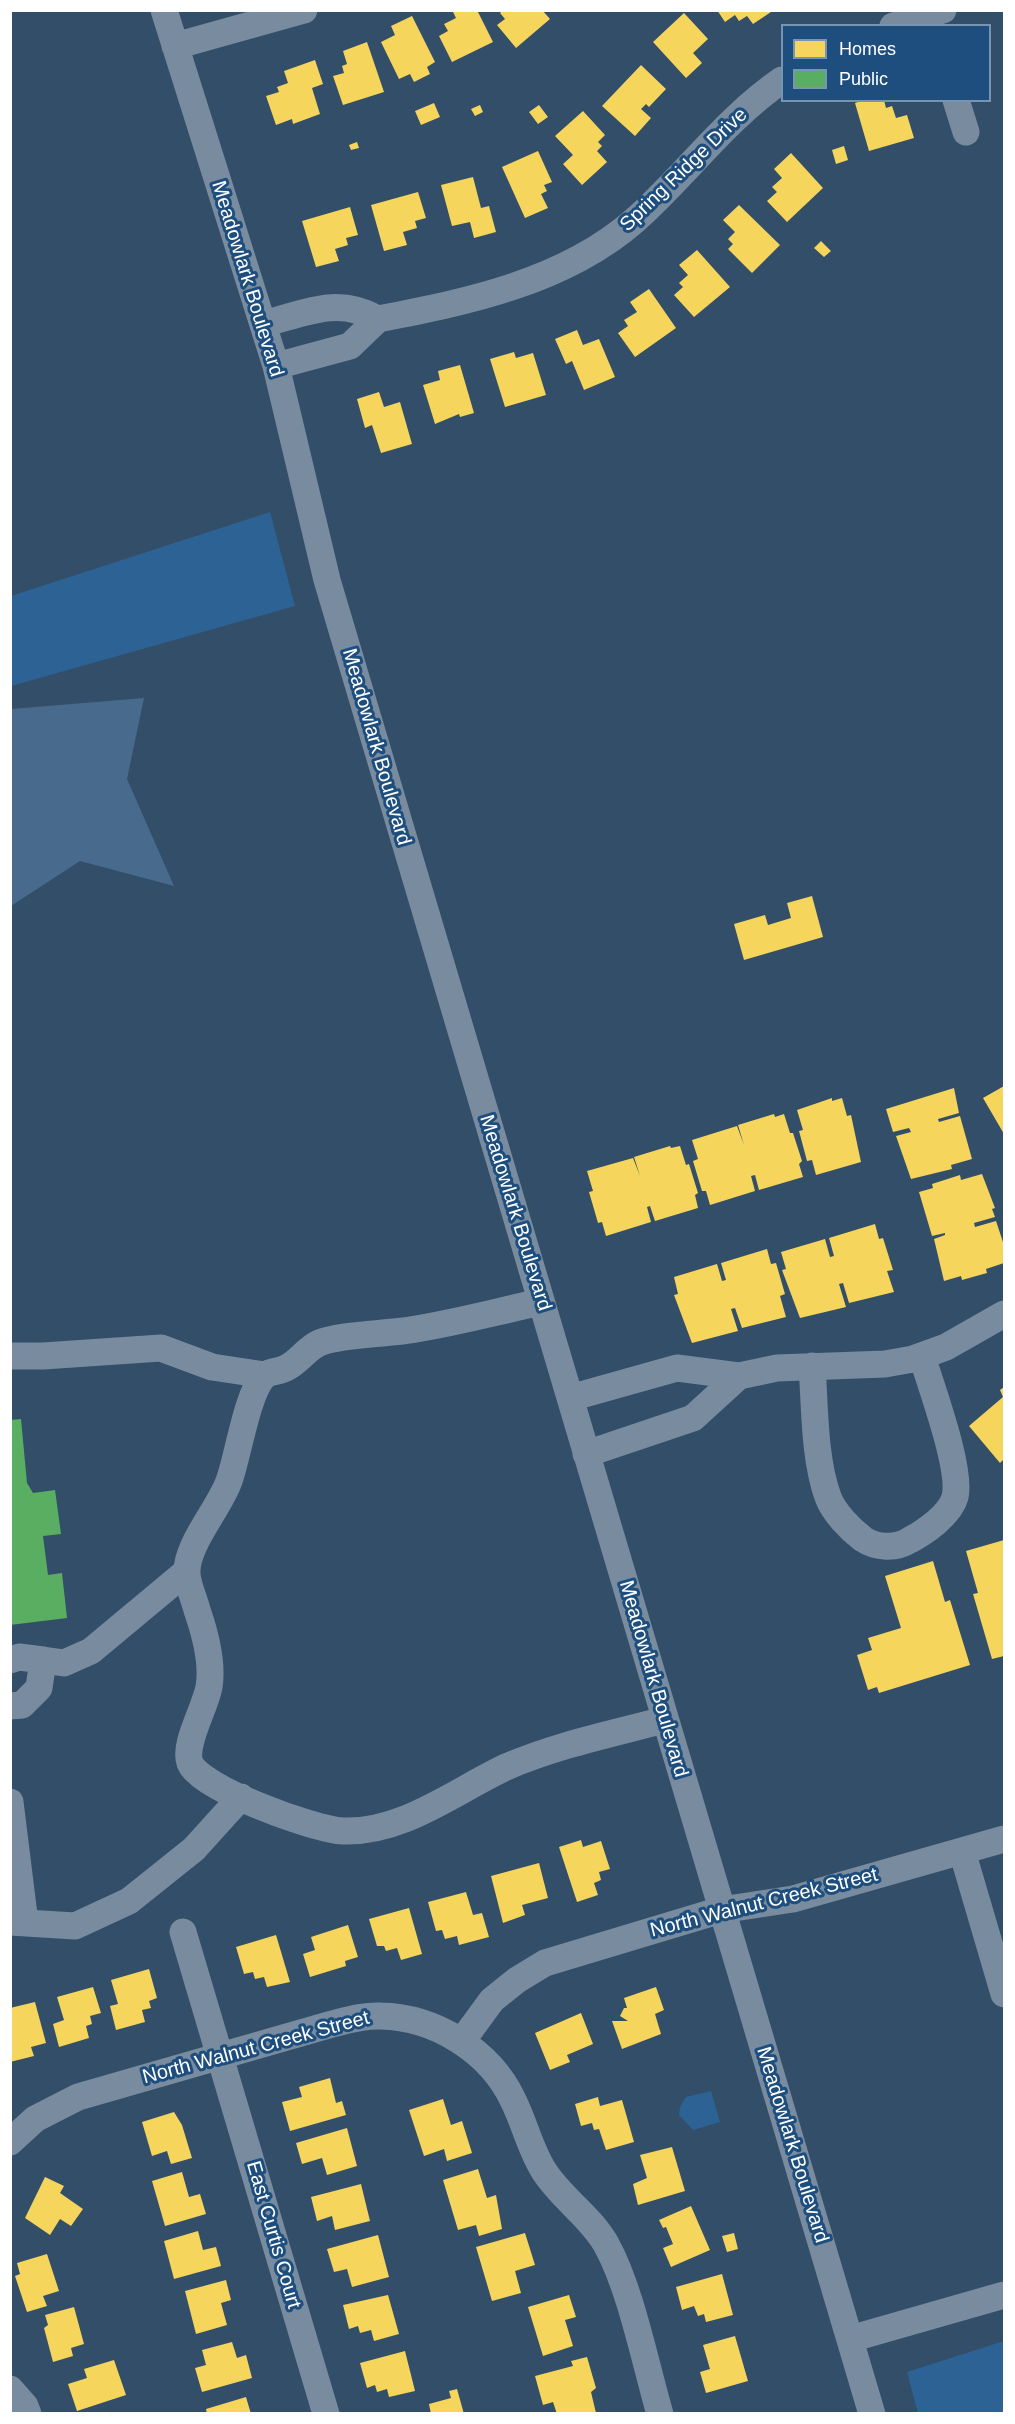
<!DOCTYPE html>
<style>
body{margin:0}
#map{position:relative;width:1015px;height:2424px;overflow:hidden;background:#334e68;font-family:Arial,sans-serif}
canvas{display:block}
.frame{position:absolute;inset:0;border:12px solid #fff;pointer-events:none}
.legend{position:absolute;left:781px;top:24px;width:210px;height:78px;box-sizing:border-box;background:#1d4e7e;border:2px solid #7795b2;margin:0;padding:8px 10px;list-style:none;font-size:18px;color:#fff}
.legend li{display:flex;align-items:center;gap:12px;height:30px}
.legend b{width:30px;border:2px solid #7795b2}
</style>
<div id="map">
<canvas width="1015" height="2424"></canvas>
<div class="frame"></div>
<ul class="legend">
<li><b style="height:16px;background:#f6d55c"></b>Homes</li>
<li><b style="height:16px;background:#5aae61"></b>Public</li>
</ul>
</div>
<script>
const c = document.querySelector('canvas').getContext('2d');
c.lineJoin = 'round';
function fill(path, color) { c.fillStyle = color; c.fill(path, 'evenodd'); }
function stroke(path, color, width, dash) { c.strokeStyle = color; c.lineWidth = width; c.lineCap = dash ? 'butt' : 'round'; c.setLineDash(dash || []); c.stroke(path); }
function write(font, color, halo, rows, align = 'center') {
  c.font = font + ' Arial,sans-serif'; c.lineWidth = 6; c.setLineDash([]); c.textBaseline = 'middle'; c.strokeStyle = halo; c.fillStyle = color; for (const [text, x, y, turn = 0] of rows) {
    c.save(); c.translate(x, y); c.rotate((+turn || 0) * Math.PI / 180); c.textAlign = isNaN(turn) ? turn : align; if (halo) c.strokeText(text, 0, 0); c.fillText(text, 0, 0); c.restore();
  }
}
const green = new Path2D(`
 M270,512L295,606L11,686V596Z
 M711,2091L720,2122L693,2130L679,2115L680,2107L686,2097Z
 M1004,2341V2413H918L907,2372Z`);
const water = new Path2D(`
 M144,698L127,779L174,886L80,861L11,906V709Z`);
const homes = new Path2D(`
 M452,10H477L493,42L452,62L439,36L448,31L444,24L456,18Z
 M503,10H542L550,19L516,48L497,25L505,19L500,13Z
 M717,10H774L753,24L747,16L739,21L735,15L725,22Z
 M684,13L708,39L693,53L702,63L686,78L653,42Z
 M412,16L435,62L427,67L430,74L414,82L410,74L399,79L381,42L395,35L391,26Z
 M367,42L384,92L343,105L333,76L344,73L342,66L347,64L343,51Z
 M315,60L323,84L312,88L320,114L293,124L292,119L276,125L266,96L279,92L277,87L288,83L284,71Z
 M641,65L666,89L649,107L646,104L641,109L651,118L635,136L602,106Z
 M864,100H884L886,108L892,106L896,118L907,115L914,138L869,151L855,103Z
 M434,103L440,117L421,125L415,111Z
 M480,105L483,112L475,116L471,109Z
 M539,105L548,117L538,124L529,112Z
 M583,111L605,135L598,142L602,146L597,151L607,162L582,185L563,164L573,155L555,136Z
 M357,142L359,148L351,150L349,145Z
 M844,146L848,160L836,164L832,150Z
 M538,151L552,182L544,185L547,191L541,194L548,208L525,218L502,167Z
 M791,153L823,188L787,222L767,201L777,192L772,187L782,178L774,169Z
 M473,177L481,208L489,206L496,232L474,238L470,222L452,226L441,185Z
 M418,192L426,218L415,221L417,228L403,232L407,245L384,251L371,205Z
 M739,205L780,245L752,273L728,249L733,244L728,239L735,232L723,220Z
 M350,207L358,235L346,238L348,245L335,249L339,261L316,267L302,221Z
 M821,241L831,251L824,257L814,248Z
 M697,250L730,287L694,317L674,295L683,287L679,283L688,275L679,265Z
 M649,289L676,328L635,357L618,333L628,326L624,320L637,312L630,302Z
 M577,330L583,345L599,339L615,377L584,390L572,361L566,364L555,339Z
 M514,352L516,358L533,353L546,395L505,407L490,359Z
 M460,365L474,413L460,417L459,414L435,424L423,385L440,380L438,371Z
 M379,392L384,407L400,402L412,444L381,453L372,425L365,428L357,399Z
 M812,896L823,937L744,960L734,924L765,915L768,925L791,918L787,903Z
 M1004,1086V1134L983,1098Z
 M954,1088L959,1113L938,1119L939,1122L960,1116L972,1159L951,1165L952,1169L911,1179L896,1136L911,1132L909,1128L893,1132L886,1109Z
 M832,1098V1101L842,1098L847,1116L851,1115L861,1162L816,1175L812,1160L807,1161L799,1131L803,1130L797,1110Z
 M774,1114L775,1117L784,1114L790,1133H793L802,1161L799,1164L803,1177L759,1190L755,1175L751,1176L755,1191L710,1205L706,1191H702L693,1161L698,1159L692,1140L737,1126L744,1145L738,1125Z
 M670,1146L671,1148L680,1146L686,1165L689,1164L698,1193L695,1195L698,1208L655,1221L650,1206L647,1207L651,1222L606,1236L602,1222L598,1223L589,1192L593,1191L587,1171L633,1158L640,1176L634,1157Z
 M982,1174L995,1208L992,1209L995,1217L974,1223L975,1227L996,1221L1004,1245V1263L986,1269L987,1273L962,1280L961,1276L944,1281L934,1239L945,1235V1233L932,1236L919,1192L933,1188L932,1184L960,1175L961,1180Z
 M875,1224L879,1239L883,1238L893,1270L887,1271L894,1292L849,1303L843,1283L839,1284L846,1307L800,1318L782,1270L786,1269L781,1252L825,1239L830,1257L834,1256L829,1238Z
 M767,1249L771,1264L776,1263L785,1294L780,1296L786,1317L742,1328L735,1308L731,1309L738,1331L692,1343L674,1295L678,1294L674,1277L717,1264L722,1281L726,1280L721,1263Z
 M1004,1387V1459L1000,1463L969,1426L1003,1397L1000,1390Z
 M1004,1540V1656L992,1659L973,1594L978,1593L966,1551Z
 M933,1561L945,1602L950,1600L970,1665L879,1693L877,1687L868,1690L857,1655L872,1650L868,1638L901,1628L885,1576Z
 M581,1840L583,1847L601,1841L610,1869L599,1872L601,1880L594,1883L598,1895L577,1902L559,1847Z
 M539,1863L548,1898L522,1905L525,1915L503,1923L491,1876Z
 M466,1892L473,1915L482,1913L489,1937L459,1945L457,1936L445,1939L442,1930L436,1931L428,1902Z
 M409,1908L422,1954L401,1960L397,1948L386,1951L384,1946H377L369,1919Z
 M348,1925L358,1957L345,1961L346,1966L310,1977L303,1954L315,1950L311,1937Z
 M276,1935L290,1982L267,1987L264,1977L255,1979L253,1972L244,1974L236,1947Z
 M149,1969L157,1998L149,2001L151,2008L142,2010L145,2022L116,2030L110,2006L118,2004L111,1980Z
 M93,1987L101,2013L90,2016L92,2024L86,2026L89,2038L59,2047L53,2024L64,2020L57,1997Z
 M656,1987L664,2010L655,2014L661,2034L622,2049L612,2021H628L620,2016L624,2008H627L624,1998Z
 M35,2002L46,2043L31,2047L34,2056L10,2062V2008Z
 M581,2013L593,2044L567,2055L570,2062L550,2070L535,2033Z
 M330,2078L336,2103L342,2101L346,2115L290,2131L282,2102L302,2097L299,2087Z
 M598,2097L600,2106L622,2100L634,2142L606,2150L599,2129L594,2130L592,2123L581,2126L575,2104Z
 M443,2099L451,2125L462,2121L472,2153L447,2161L444,2149L424,2156L409,2110Z
 M174,2112L182,2125L192,2158L171,2164L167,2151L152,2156L142,2122Z
 M347,2128L357,2166L327,2175L322,2158L302,2164L296,2143Z
 M672,2147L685,2191L638,2205L633,2184L647,2178L640,2155Z
 M478,2169L487,2198L496,2195L502,2229L479,2236L476,2225L458,2230L443,2180Z
 M182,2172L189,2197L200,2194L206,2214L165,2226L152,2181Z
 M45,2177L64,2186L60,2193L83,2209L71,2226L60,2219L50,2235L25,2218Z
 M361,2184L370,2221L335,2230L332,2216L317,2221L311,2197Z
 M691,2206L710,2250L671,2267L663,2248L673,2244L666,2227L663,2228L659,2220Z
 M198,2231L203,2250L216,2247L221,2266L174,2279L164,2241Z
 M525,2233L535,2265L515,2271L521,2293L492,2301L476,2247Z
 M734,2233L738,2249L727,2252L722,2236Z
 M378,2235L389,2277L352,2287L347,2269L334,2272L327,2249Z
 M47,2254L59,2291L43,2296L47,2306L27,2312L15,2276L20,2274L17,2263Z
 M722,2274L733,2315L706,2322L704,2314L698,2316L694,2306L682,2310L676,2287Z
 M226,2280L231,2300L221,2303L227,2325L196,2334L185,2291Z
 M388,2295L399,2334L374,2341L371,2330L360,2333L358,2326L349,2329L343,2305Z
 M569,2295L576,2317L565,2320L573,2346L543,2356L528,2307Z
 M74,2307L84,2344L71,2348L73,2356L53,2362L44,2328L48,2325L45,2315Z
 M735,2336L748,2381L706,2393L700,2372L710,2369L703,2345Z
 M232,2342L237,2358L246,2355L252,2378L202,2392L195,2368L206,2365L202,2350Z
 M405,2351L415,2391L389,2397L387,2389L377,2392L375,2385L367,2388L360,2363Z
 M587,2357L596,2388L591,2392L596,2413L557,2414L553,2402L543,2405L535,2376L573,2366L571,2361Z
 M114,2360L126,2395L77,2411L68,2384L87,2378L84,2369Z
 M457,2389L464,2414H431L429,2404L451,2398L449,2391Z
 M246,2397L251,2414H207L206,2409Z`);
const public = new Path2D(`
 M21,1419L27,1483L33,1493L55,1490L61,1534L43,1536L48,1575L62,1573L67,1618L10,1625V1420Z`);
const minor = new Path2D(`
 M164,10L276,366L327,580L872,2414
 M893,26L943,10
 M175,46L304,10
 M956,100L966,132
 M378,319C467,302 564,282 634,221C685,176 725,119 782,80
 M263,324C306,313 337,296 378,319L350,346L276,366
 M541,1302C499,1311 458,1322 416,1329C391,1334 340,1334 319,1343C306,1349 299,1362 286,1368C279,1372 268,1371 263,1377C247,1395 238,1456 229,1481C219,1509 185,1546 187,1574C188,1586 194,1598 197,1610C205,1633 213,1663 209,1687C205,1709 183,1744 190,1763C199,1788 315,1830 343,1831C403,1833 455,1791 506,1767C557,1745 611,1734 664,1720
 M10,1356H43L161,1348L212,1367L265,1375
 M812,1366C815,1407 814,1459 828,1497C834,1513 850,1529 863,1539C876,1548 896,1549 910,1540C925,1532 950,1515 955,1497C962,1469 931,1387 922,1356
 M570,1398L677,1368L739,1376L777,1368L885,1364L913,1359L946,1347L1004,1314
 M586,1454L693,1418L739,1376
 M10,1660L19,1657L43,1660
 M10,1706L22,1705L39,1688L43,1660L64,1663L91,1651L187,1571
 M10,1802L25,1923
 M962,1851L1004,1994
 M10,1922L75,1926L129,1901L194,1849L241,1797
 M183,1932L326,2414
 M462,2041L492,2000L517,1980L545,1963L721,1910L793,1899L1004,1839
 M10,2142L35,2119L78,2097L332,2024C348,2020 364,2015 381,2016C435,2017 490,2051 513,2100C525,2124 530,2149 544,2171C561,2198 590,2216 606,2244C631,2289 645,2363 660,2414
 M850,2339L1004,2295
 M10,2389L25,2406L28,2414`);
const streetNames = [
 ["Spring Ridge Drive",684,170,-44],
 ["Meadowlark Boulevard",247,279,73],
 ["Meadowlark Boulevard",376,747,74],
 ["Meadowlark Boulevard",515,1213,73],
 ["Meadowlark Boulevard",653,1679,74],
 ["North Walnut Creek Street",764,1903,-14],
 ["North Walnut Creek Street",256,2048,-15],
 ["Meadowlark Boulevard",792,2145,73],
 ["East Curtis Court",273,2235,74]
];
fill(green, '#2d6394');
fill(water, '#476a8d');
fill(homes, '#f6d55c');
fill(public, '#5aae61');
stroke(minor, '#788b9f', 27);
write('20px', '#fff', '#1d4e7e', streetNames);
</script>
